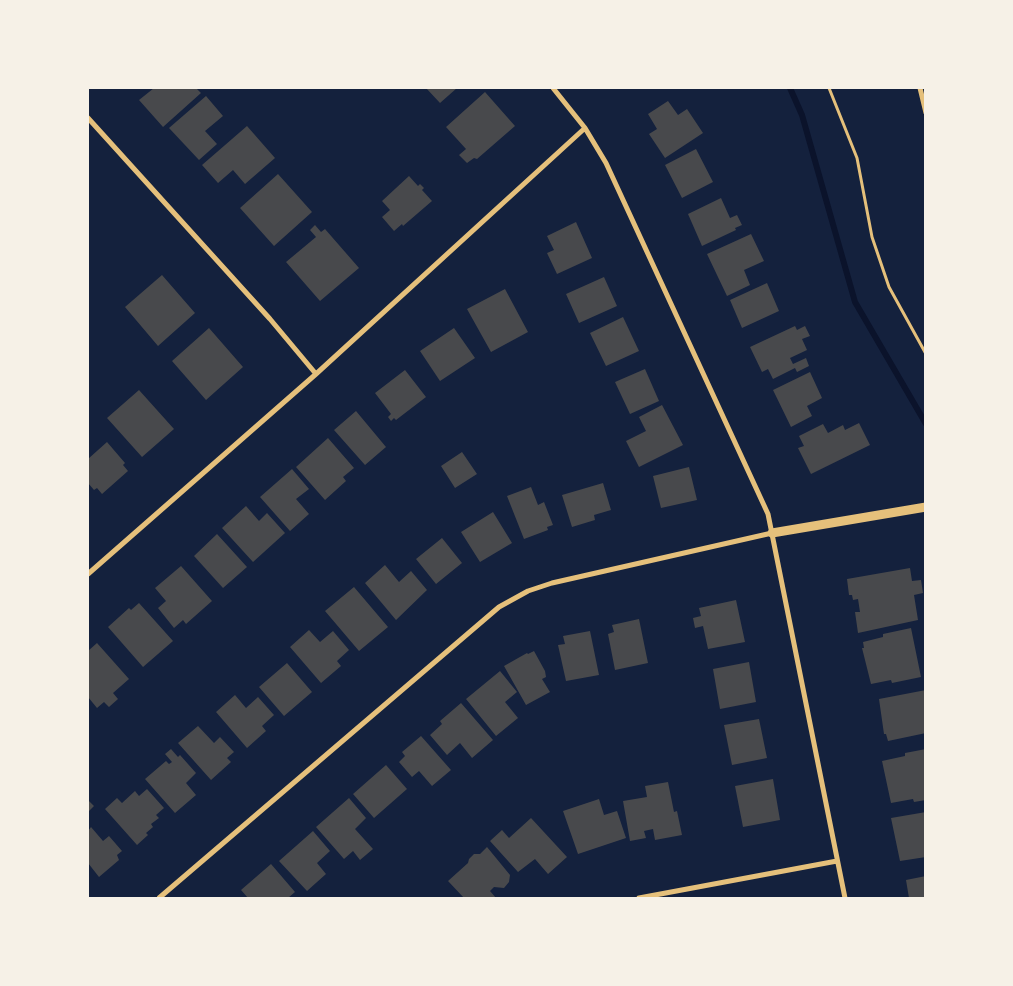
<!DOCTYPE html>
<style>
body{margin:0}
#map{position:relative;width:1013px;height:986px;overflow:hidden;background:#14213d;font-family:Manrope,sans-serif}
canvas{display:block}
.frame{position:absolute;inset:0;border:89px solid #f6f1e7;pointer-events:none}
</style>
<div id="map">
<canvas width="1013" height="986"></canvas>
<div class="frame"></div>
</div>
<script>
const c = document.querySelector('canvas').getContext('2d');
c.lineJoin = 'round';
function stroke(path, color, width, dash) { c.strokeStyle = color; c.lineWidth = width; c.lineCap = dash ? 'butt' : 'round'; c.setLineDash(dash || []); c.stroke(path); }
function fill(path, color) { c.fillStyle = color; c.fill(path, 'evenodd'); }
const stream = new Path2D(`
 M790,88L802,115L855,302L926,424`);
const building = new Path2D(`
 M154,88H196L201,93L163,127L139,100Z
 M426,88H457L440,103Z
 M485,92L515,126L477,159L474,158L467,163L459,155L466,149L446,127Z
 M206,96L223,116L205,131L217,144L199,160L169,128Z
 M668,101L678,115L687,109L703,133L665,158L649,134L657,129L648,114Z
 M247,126L275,158L245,184L233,170L218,183L202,165Z
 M696,149L713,182L682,198L665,165Z
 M278,174L312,212L274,246L240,208Z
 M409,176L418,186L420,184L424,188L422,190L432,201L403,226L402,224L394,231L382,217L390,210L382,201Z
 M721,198L730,218L737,215L742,225L735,228L736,230L702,246L688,214Z
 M576,222L592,258L557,274L547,253L554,250L547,236Z
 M315,225L321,232L325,229L359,268L320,301L286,262L316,237L310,230Z
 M751,234L764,261L744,270L750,285L727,296L707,254Z
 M162,275L195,313L158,346L125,307Z
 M604,277L617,306L579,323L566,294Z
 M767,283L779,311L742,328L730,300Z
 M505,289L528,332L491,352L467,309Z
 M623,317L639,351L606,366L590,333Z
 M795,326L797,330L805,326L810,336L802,339L807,350L790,358L793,364L806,358L809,366L797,372L795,368L773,379L768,369L762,372L750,347Z
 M209,328L243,367L206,400L172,361Z
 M454,328L475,358L440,381L420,351Z
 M645,369L659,401L630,414L615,382Z
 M405,370L426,397L396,420L394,418L391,421L388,417L391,414L375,393Z
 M810,372L822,398L807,406L812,416L791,427L773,390Z
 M139,390L174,429L142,457L107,418Z
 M662,405L683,445L639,467L626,441L646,431L639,417Z
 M356,411L386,447L365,465L334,430Z
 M859,423L870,445L811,474L798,448L804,446L799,436L823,424L828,433L843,425L845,430Z
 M328,438L354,468L343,477L346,481L325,500L296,467Z
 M107,442L125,463L123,465L128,471L102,494L97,488L94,490L88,483V459Z
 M462,452L477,474L455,488L441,466Z
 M689,467L697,500L661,508L653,476Z
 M292,469L309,489L296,499L309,514L290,531L260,497Z
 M603,483L611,510L594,515L595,520L572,527L562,495Z
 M531,487L538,505L544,502L553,525L547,527L548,530L524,539L507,496Z
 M246,506L259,521L267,513L285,533L253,562L222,528Z
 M493,512L512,543L480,562L461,532Z
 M217,534L247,567L223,588L194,556Z
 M442,538L462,563L436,584L416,559Z
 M385,565L399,582L411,571L427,590L396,620L365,583Z
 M181,566L212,601L186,624L183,620L174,628L158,608L166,601L155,588Z
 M910,568L912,581L921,580L923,593L914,595L918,620L858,633L855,612H860L858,599L853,600L852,595H849L847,579Z
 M354,587L388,627L359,651L325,611Z
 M736,600L745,642L708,649L703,626L695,628L693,618L701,616L699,608Z
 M139,603L173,641L143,667L108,627L129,608L131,610Z
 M639,619L648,663L615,670L608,634L614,632L612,625Z
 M911,628L921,677L892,683L891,680L871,684L862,648H864L863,642L883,637V634Z
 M309,630L320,642L333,631L349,650L337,661L341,666L321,683L290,647Z
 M590,631L599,675L566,681L558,645L565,644L563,636Z
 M97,643L129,679L113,693L118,699L109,707L104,702L97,708L88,697V651Z
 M534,651L545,671L546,677L542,679L550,692L526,705L504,666L527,653L528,654Z
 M749,662L756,702L720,709L713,669Z
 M287,663L312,692L284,716L259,687Z
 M500,671L517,692L505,702L518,718L496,736L466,699Z
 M926,690V733L888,741L886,734H884L879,699Z
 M235,695L246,708L258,697L274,715L262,726L266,731L247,748L216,712Z
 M461,703L493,740L472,758L460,743L447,755L430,735L442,724L440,721Z
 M759,719L767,758L732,765L724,725Z
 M198,726L214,743L220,737L234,752L227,758L231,762L211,780L178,743Z
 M421,736L451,770L432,786L419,771L412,777L399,762L405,756L402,752Z
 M171,749L178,757L180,755L196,773L186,783L196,795L175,813L145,779L166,761L169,764L172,762L165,754Z
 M926,749V800L914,802L913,799L891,803L882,761L905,756V753Z
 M386,765L407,789L374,818L353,794Z
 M773,779L780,820L743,827L735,786Z
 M668,782L674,812L677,811L682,835L655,840L653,829L644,831L646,838L630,841L623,801L647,797L645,786Z
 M147,789L164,808L156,815L159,818L151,824L153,827L146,833L148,835L137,845L105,809L117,798L122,803L135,791L139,796Z
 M349,798L366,818L355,829L373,849L360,860L353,851L344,859L316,827Z
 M599,799L604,815L617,811L626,838L578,854L563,811Z
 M88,800L94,806L88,812Z
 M926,812V857L900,861L891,818Z
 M531,818L567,857L548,874L535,859L518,872L490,841L502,830L509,838Z
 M91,827L103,841L109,836L122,851L117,855L119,860L99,877L88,863V831Z
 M313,831L330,851L317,863L326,874L307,891L279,861Z
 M487,847L510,875L509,882L504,888L494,887L490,891L496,898H464L448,881L468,863L469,859L474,854H480Z
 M271,864L295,892L288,898H248L241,890Z
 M926,876V898H909L906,880Z`);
const path = new Path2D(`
 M829,88L857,158L872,237L889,287L926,354`);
const minor = new Path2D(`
 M553,88L585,128L606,163L768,514L845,898
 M920,88L926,113
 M88,118L270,319L316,374
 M88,574L316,374L585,128
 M159,898L499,607L528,591L552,583L772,533
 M639,898L837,861`);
const tertiary = new Path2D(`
 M772,533L926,507`);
stroke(stream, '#0b132b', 6);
fill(building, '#48494c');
stroke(path, '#e5c07b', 3);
stroke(minor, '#e5c07b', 5);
stroke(tertiary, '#e5c07b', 9);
</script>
